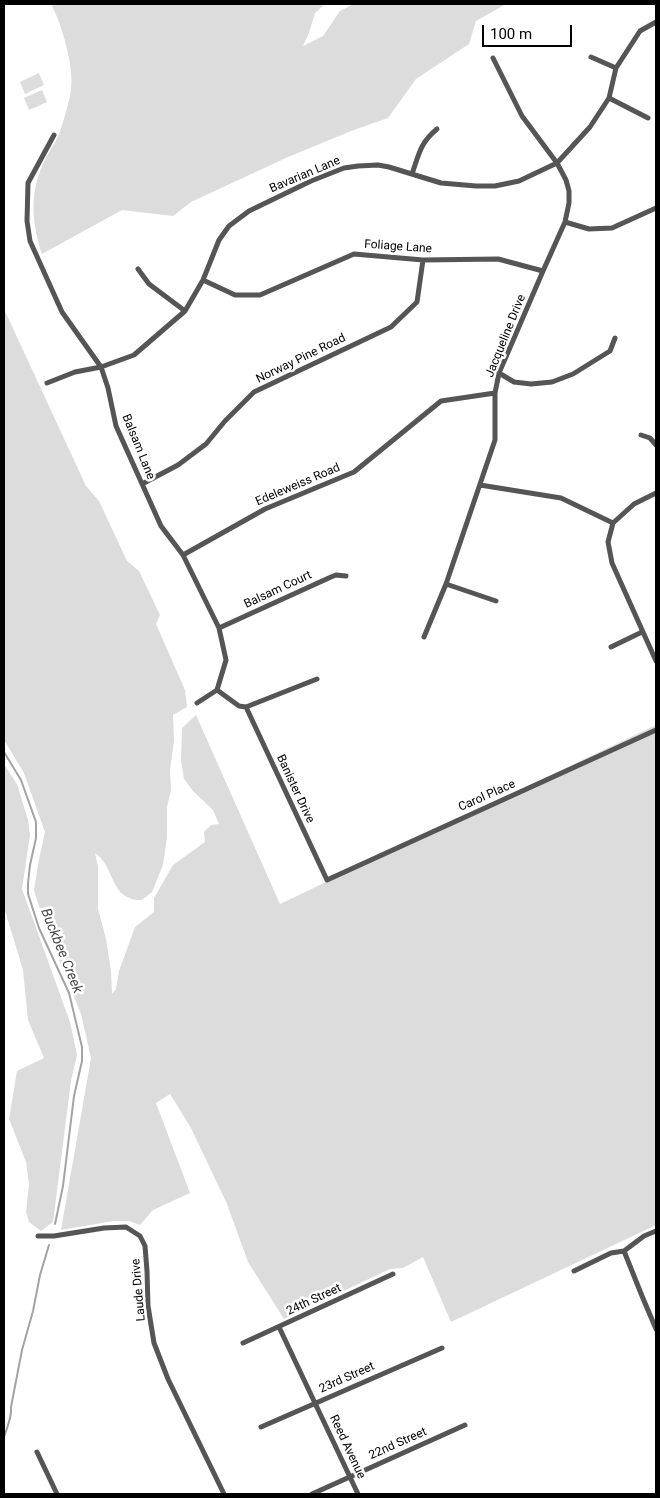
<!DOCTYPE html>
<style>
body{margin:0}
#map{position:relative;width:660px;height:1498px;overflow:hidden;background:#fff;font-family:Roboto,sans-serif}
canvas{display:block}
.frame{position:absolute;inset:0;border:5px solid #000;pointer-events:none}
.scale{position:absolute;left:482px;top:25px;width:90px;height:22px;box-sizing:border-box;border:2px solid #000;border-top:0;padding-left:6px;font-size:15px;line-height:18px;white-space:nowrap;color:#000;-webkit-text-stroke:4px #fff;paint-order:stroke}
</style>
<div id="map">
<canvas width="660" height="1498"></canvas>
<div class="frame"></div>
<div class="scale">100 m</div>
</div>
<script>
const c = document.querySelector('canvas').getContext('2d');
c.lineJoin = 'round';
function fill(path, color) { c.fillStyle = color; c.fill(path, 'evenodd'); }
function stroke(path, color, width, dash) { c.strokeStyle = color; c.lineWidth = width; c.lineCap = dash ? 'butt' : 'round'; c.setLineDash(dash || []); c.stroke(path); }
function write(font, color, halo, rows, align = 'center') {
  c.font = font + ' Roboto,sans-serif'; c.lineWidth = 5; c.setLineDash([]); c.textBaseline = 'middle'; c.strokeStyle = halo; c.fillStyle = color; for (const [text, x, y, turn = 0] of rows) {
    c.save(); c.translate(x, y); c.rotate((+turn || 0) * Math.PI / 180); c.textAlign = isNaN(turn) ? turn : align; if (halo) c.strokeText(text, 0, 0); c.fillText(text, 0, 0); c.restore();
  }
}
const green = new Path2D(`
 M51,4H325L315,13L309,33L303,46L323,36L340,11L354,4H506L476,21L469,44L416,79L388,118L351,131L288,157L191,202L173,216L122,210L42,254C32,224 29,194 43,164C47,154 55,144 59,134C63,123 70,100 71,89C74,67 62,24 51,4Z
 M39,73L44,85L25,94L20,82Z
 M42,90L47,102L29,110L24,98Z
 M4,309L86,486L99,501L127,561L139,571L160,615L156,624L185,690L187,707L173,715L174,741L170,770L171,790L167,807V838L163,865L152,892L142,900C109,901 116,867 95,853L98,867V909L106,939L111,971L112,994L116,989L119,971L135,927L154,912V898L173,865L205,842L204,832L211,825L219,824L213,810L193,791L184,779L181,760L182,728L196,715L280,904L656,725V1225L451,1322L423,1257L403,1268L390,1269L284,1319L248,1262L227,1204L191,1128L170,1094L156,1103L190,1193L153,1210L140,1225L129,1221H113L61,1230L91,1058L81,1014L45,925L34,890L39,859L45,832L24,773L4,740Z
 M4,764L17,784L28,820L30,835L22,889L70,1022L77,1055L71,1081L53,1222L41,1231L29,1222L26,1212L29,1184L26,1162L9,1119L17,1071L44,1058L28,1020L23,970L4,907Z`);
const stream = new Path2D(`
 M4,752L21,780L36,822V838L30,865L28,883V894L39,928L69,993L82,1047V1061L74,1096L63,1186L55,1224
 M4,1437C7,1428 12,1417 11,1407L22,1350L33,1311L40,1275L49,1245`);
const minor = new Path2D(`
 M591,57L616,68
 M609,98L648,118
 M54,135L28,183L27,221L30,241L62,312L101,367L108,388L116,426L161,526L183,555L219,628L226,660L217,690L197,703
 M412,174C419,154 420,143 437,129
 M565,222L589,229L612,228L656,208
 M138,269L149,284L185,311
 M203,280L235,295H260L354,254L423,260L498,259L543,271
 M499,373L514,382L531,384L552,382L573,374L610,351L615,338
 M47,383L75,372L101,367L134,355L185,311L203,280L219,240L229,226L249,211L311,181L344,168L358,166L378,165L389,167L441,183L476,186H495L519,181L557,163L590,127L609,98L616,68L640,31L656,22
 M641,435L650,438L656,445
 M142,484L178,465L206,444L225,421L254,392L391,327L417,302L423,260
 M480,485L561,498L613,523
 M656,493L634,504L613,523L608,542L612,563L656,661
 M183,555L265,509L354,472L441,401L495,393
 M446,584L496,601
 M219,628L331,577L336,575L346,576
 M424,637L446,584L495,440V393L499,373L543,271L565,222L569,203V191L566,180L557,163L522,116L493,58
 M611,647L642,632
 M217,690L239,706L246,707L317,679
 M246,707L327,880L656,730
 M38,1236H54L104,1228L126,1227L140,1236L145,1246L147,1271L148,1306L154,1343L168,1379L224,1494
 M624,1251L642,1296L656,1329
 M574,1271L611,1253L624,1251L644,1236L656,1231
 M279,1327L358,1494
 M243,1343L393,1274
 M261,1427L442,1348
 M37,1452L57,1494
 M312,1494L465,1425`);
const streetNames = [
 ["Bavarian Lane",305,175,-23],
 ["Foliage Lane",398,247,4],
 ["Jacqueline Drive",506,336,-68],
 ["Norway Pine Road",301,359,-26],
 ["Balsam Lane",138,447,68],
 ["Edeleweiss Road",298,485,-23],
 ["Balsam Court",278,590,-25],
 ["Banister Drive",295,789,65],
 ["Carol Place",487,796,-24],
 ["Laude Drive",139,1290,-95],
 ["24th Street",314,1300,-25],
 ["23rd Street",347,1378,-24],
 ["22nd Street",398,1444,-24],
 ["Reed Avenue",347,1447,65]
];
const waterNames = [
 ["Buckbee Creek",61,951,68]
];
fill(green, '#dcdcdc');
stroke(stream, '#a3a3a3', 2);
stroke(minor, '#555', 5);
write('12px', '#000', '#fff', streetNames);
write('italic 14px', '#444', '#fff', waterNames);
</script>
